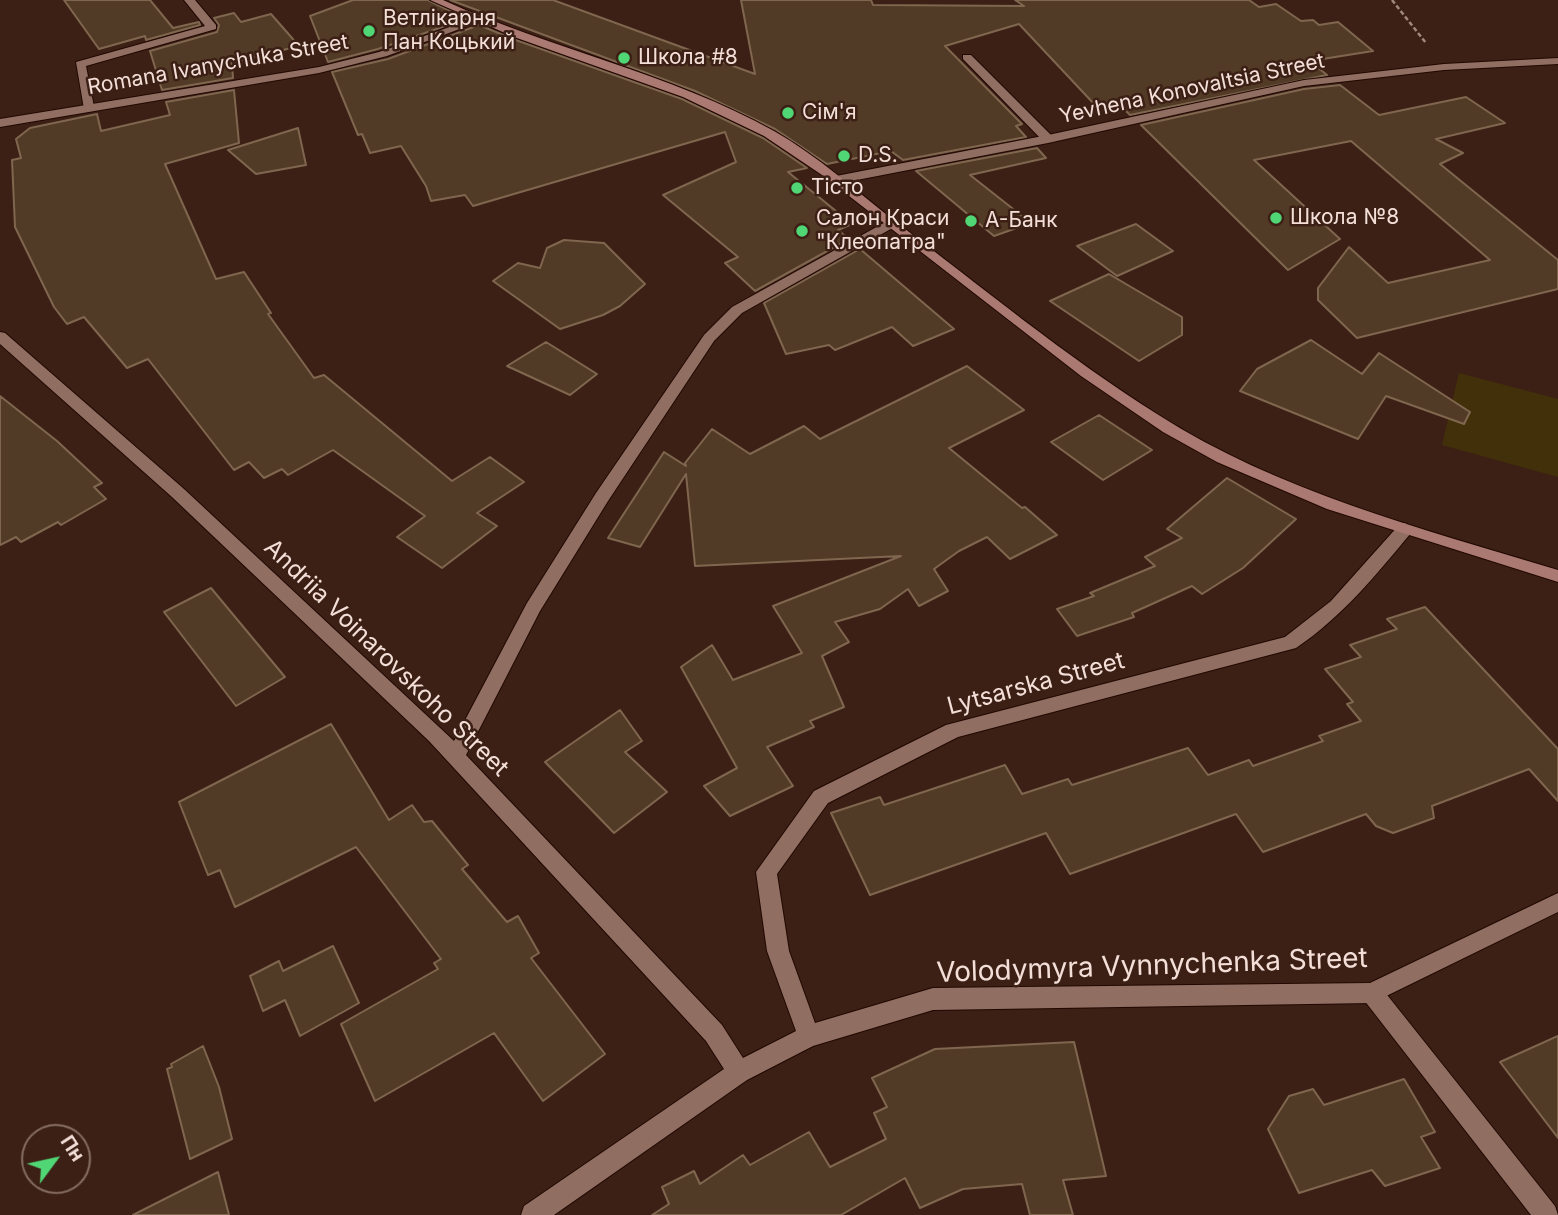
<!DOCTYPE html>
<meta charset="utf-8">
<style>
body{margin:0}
#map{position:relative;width:1558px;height:1215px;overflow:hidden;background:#3c2015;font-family:Inter,sans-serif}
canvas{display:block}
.north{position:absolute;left:21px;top:1124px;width:70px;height:70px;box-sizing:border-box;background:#3c2015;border:2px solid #856c63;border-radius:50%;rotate:57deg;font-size:19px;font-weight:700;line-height:28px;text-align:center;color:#f3dfd8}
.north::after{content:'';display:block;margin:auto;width:24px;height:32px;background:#50d674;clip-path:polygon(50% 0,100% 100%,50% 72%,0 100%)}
</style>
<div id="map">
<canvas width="1558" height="1215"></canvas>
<div class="north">Пн</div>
</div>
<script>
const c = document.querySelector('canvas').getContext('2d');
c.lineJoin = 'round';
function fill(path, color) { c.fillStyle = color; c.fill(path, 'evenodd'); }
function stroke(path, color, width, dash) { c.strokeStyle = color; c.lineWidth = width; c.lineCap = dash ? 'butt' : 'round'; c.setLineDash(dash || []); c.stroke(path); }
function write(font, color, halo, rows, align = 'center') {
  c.font = font + ' Inter,sans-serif'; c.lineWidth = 5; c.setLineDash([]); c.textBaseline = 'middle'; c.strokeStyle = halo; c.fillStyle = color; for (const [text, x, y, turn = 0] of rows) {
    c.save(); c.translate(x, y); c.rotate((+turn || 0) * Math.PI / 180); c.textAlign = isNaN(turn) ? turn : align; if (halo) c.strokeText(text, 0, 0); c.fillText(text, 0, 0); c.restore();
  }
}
const green = new Path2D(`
 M1459,373L1558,399V477L1442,445Z`);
const building = new Path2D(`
 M64,0H150L173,28L199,22L200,25L146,40L145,36L99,49Z
 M353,0H428L466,19L378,49L328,62L310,16Z
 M450,0H553L755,74L741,0H871L873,5L1024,6L1015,0H1249L1259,7L1276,4L1301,21L1313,20L1319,25L1338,22L1373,51L1310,61L1327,75L1130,115L1116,101L1095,105L1019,24L945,46L1022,124L1016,126L1026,137L903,160L891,151L827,164L775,129L695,91Z
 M234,13L241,22L271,14L299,46L232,63L233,78L162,90L150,51L217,32L219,25L214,18Z
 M479,25L513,39L682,99L763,138L807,168L788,172L852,224L838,230L849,239L755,291L725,263L738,257L663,195L736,162L725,132L473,206L465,195L431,201L426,186L401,146L370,153L362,134L358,135L332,72L388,59Z
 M1340,85L1379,115L1466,97L1505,123L1436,139L1463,153L1440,164L1558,260V289L1357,338L1318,300V288L1349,247L1388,283L1490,260L1351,141L1254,160L1340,239L1288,270L1141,125L1304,89Z
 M234,90L239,143L165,164L216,279L244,272L271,313L268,314L314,378L324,375L452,481L490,457L524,482L477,513L497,526L442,568L397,537L425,516L333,450L288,475L282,469L264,478L249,462L234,470L148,359L127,368L84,317L67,324L54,307L15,227L12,160L21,158L16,139L30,128L97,114L101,131L170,115L166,102Z
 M298,128L306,165L256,174L228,150Z
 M1037,148L1046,158L970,175L1031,223L994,236L916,171Z
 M1136,224L1173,251L1117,276L1077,246Z
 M564,240L604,243L645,284L620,306L603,315L560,329L493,281L518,263L540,268L547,248Z
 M860,249L954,329L913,346L892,327L835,350L829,345L786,354L764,303Z
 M1109,274L1182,317V335L1139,361L1050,301Z
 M1311,340L1362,374L1379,353L1470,412L1464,424L1386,396L1358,439L1240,391L1257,369Z
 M546,342L597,374L570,395L507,366Z
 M967,366L1024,410L949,448L1022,508L1025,507L1057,535L1010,559L987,537L959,551L934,569L948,591L919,606L908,589L880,609L835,622L849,642L822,656L844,707L810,721L814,727L767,747L793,786L730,816L704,786L737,768L681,667L712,645L733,680L802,653L773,606L901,556L695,566L686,474L640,547L608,538L664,452L686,466L685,463L712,429L750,454L804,426L820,439Z
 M0,396L57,441L102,483L94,487L106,499L61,525L58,522L21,542L16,537L0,545Z
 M1099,415L1152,450L1103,480L1051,442Z
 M1227,478L1296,519L1243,568L1202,594L1192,586L1132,613L1134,617L1077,636L1057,609L1094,596L1090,593L1155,566L1145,557L1182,538L1167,529Z
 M211,588L285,677L236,706L164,612Z
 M1425,607L1558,749V801L1529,769L1432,806L1434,818L1393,833L1376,826L1366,814L1263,852L1236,814L1070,874L1046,833L870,895L831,813L880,797L884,805L1005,765L1022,794L1068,779L1072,785L1188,748L1208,775L1249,760L1253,766L1323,741L1319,736L1361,721L1347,704L1353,702L1325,669L1361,657L1350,645L1397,629L1387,619Z
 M620,710L642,741L625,752L667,792L614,833L545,762Z
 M331,724L389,820L412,805L424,822L432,821L468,865L462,869L507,922L518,916L539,953L531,958L605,1054L543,1101L494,1033L375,1101L341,1024L438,969L434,963L441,959L356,847L235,907L220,870L208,875L179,802Z
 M333,946L359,1003L300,1036L285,1000L263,1011L250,976L279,961L283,971Z
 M1558,1036V1138L1500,1062Z
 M1074,1042L1106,1176L1063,1180L1073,1215H1030L1022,1184L963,1189L920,1208L905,1178L841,1215H652L669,1204L662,1187L694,1171L700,1184L743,1155L750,1165L809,1132L830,1167L886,1139L874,1113L887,1107L872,1078L935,1049Z
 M203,1046L219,1087L232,1139L190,1159L167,1069L172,1067L171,1064Z
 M1404,1079L1435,1132L1421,1137L1440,1168L1385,1186L1372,1170L1299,1193L1268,1129L1289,1096L1313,1089L1324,1105Z
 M218,1172L229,1215H133Z`);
const path = new Path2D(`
 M1392,0L1426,43`);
const lane = new Path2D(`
 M184,0H195L216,25V29L86,66L94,107L84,109L76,62L205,26Z
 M963,55H971L1052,136V142H1044L963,59Z
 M1372,983L1380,986L1555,1206L1558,1215H1531L1364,1000L1361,993L1364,986Z`);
const street = new Path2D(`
 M475,18L484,20L387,56L319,73L0,127V119L319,67L379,52Z
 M1558,58V64L1444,70L1304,86L1048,143L836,184L830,180L836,176L1048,135L1304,80L1444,64Z
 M891,219L897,223L896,226L742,313L714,341L608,501L540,611L466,755L722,1025L743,1058L796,1031L767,951L756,872L814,791L946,725L1285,637L1331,601L1399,525L1405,523L1413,529L1411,533C1376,575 1342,617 1296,648L958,737L828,803L777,874L789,951L815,1023L933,988L1370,983L1558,893V912L1372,1003L933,1010L813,1046L747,1080L554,1215H521L524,1206L724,1069L706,1041L429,741L172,497L0,344V332L5,333L184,489L454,741L527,603L596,493L704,335L732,307Z`);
const secondary = new Path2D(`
 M430,0H443C551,49 670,73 774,131C818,156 856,191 896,222C982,287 1065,356 1157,414C1279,492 1420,528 1558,570V582L1327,509L1217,462L1163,432L1081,376L822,175L764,136L683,97L514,37Z`);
const markers = [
 [369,31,7,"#50d674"],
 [624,58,7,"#50d674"],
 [788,113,7,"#50d674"],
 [844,156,7,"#50d674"],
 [797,188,7,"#50d674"],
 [1276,218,7,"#50d674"],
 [971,221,7,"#50d674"],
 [802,231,7,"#50d674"]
];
const farPoinames = [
 ["Ветлікарня",383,19],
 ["Пан Коцький",383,43],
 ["Школа #8",638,58],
 ["Сім'я",802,113],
 ["D.S.",858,156],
 ["Тісто",811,188],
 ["Школа №8",1290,218],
 ["Салон Краси",816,219],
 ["\"Клеопатра\"",816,243],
 ["А-Банк",985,221]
];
const farStreetnames = [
 ["Romana Ivanychuka Street",218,65,-10],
 ["Yevhena Konovaltsia Street",1192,89,-12]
];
const streetNames = [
 ["Andriia Voinarovskoho Street",386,658,44],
 ["Lytsarska Street",1036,684,-15]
];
const nearStreetnames = [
 ["Volodymyra Vynnychenka Street",1152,966,-2]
];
fill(green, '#413009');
fill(building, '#523b26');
stroke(building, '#7f664f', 2);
stroke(lane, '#210802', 2);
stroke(street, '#210802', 2);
stroke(secondary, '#210802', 2);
stroke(path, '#a0887f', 2.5, [4.5, 2.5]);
fill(lane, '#906e62');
fill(street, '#906e62');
fill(secondary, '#aa7971');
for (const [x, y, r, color] of markers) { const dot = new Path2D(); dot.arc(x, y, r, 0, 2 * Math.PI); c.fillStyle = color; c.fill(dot); stroke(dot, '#3c2015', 2.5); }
write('21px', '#f3dfd8', '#3c2015', farPoinames, 'left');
write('21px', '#f3dfd8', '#3c2015', farStreetnames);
write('24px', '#f3dfd8', '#3c2015', streetNames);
write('28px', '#f3dfd8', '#3c2015', nearStreetnames);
</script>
